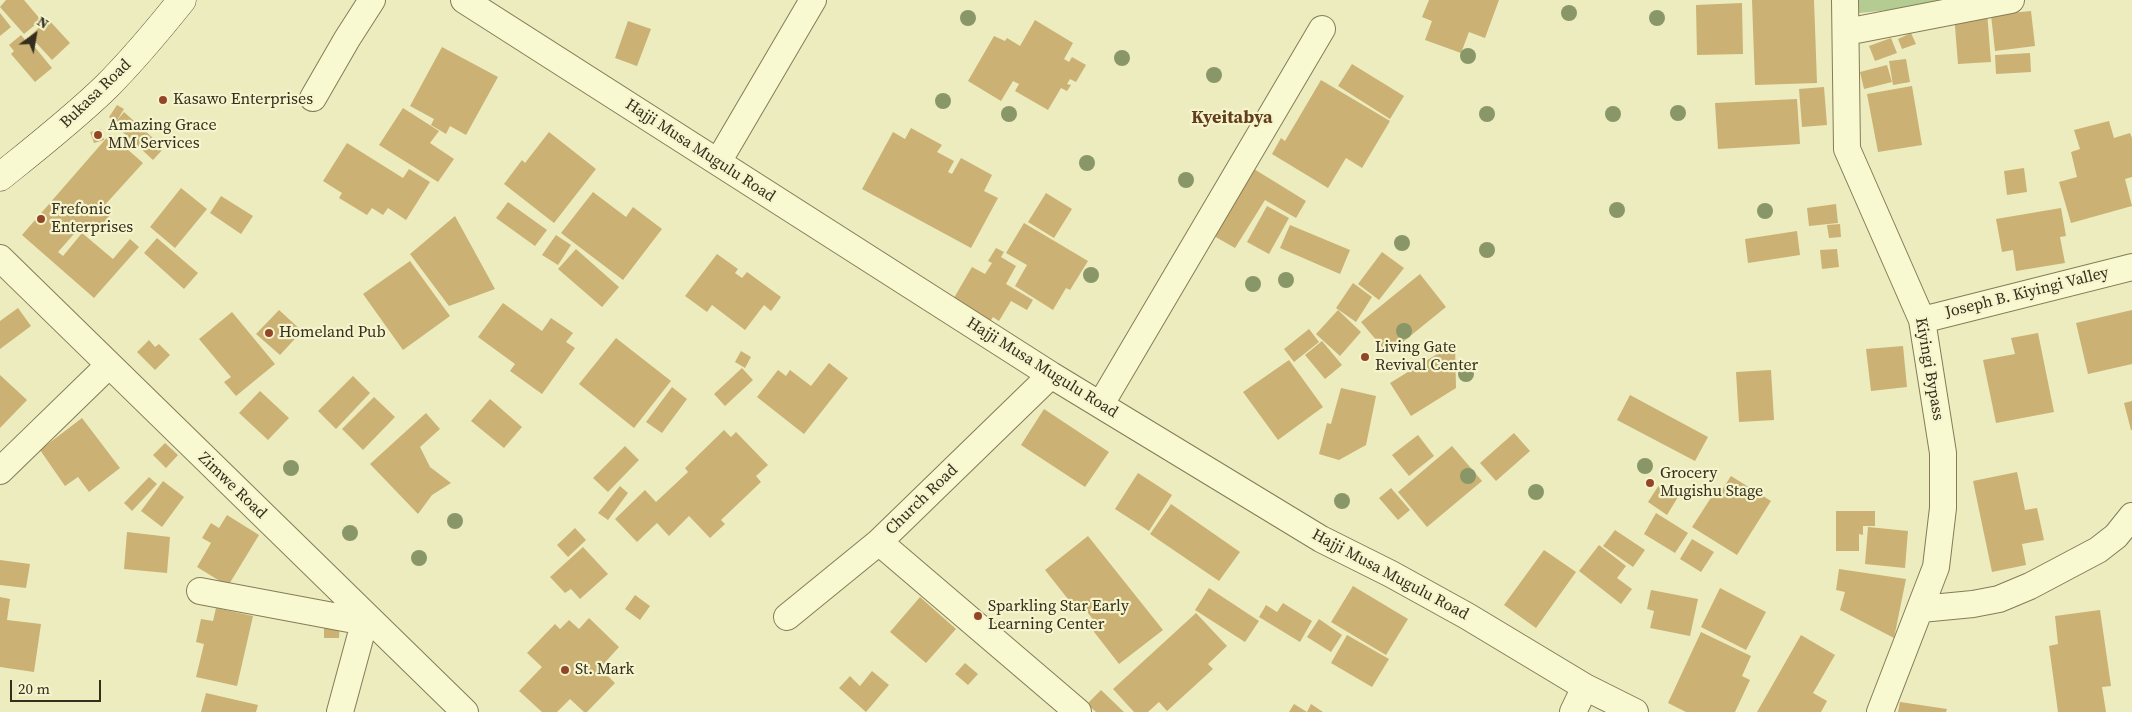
<!DOCTYPE html>
<style>
body{margin:0}
#map{position:relative;width:2132px;height:712px;overflow:hidden;background:#edecbe;font-family:"Source Serif 4",serif}
canvas{display:block}
.north{position:absolute;left:10px;top:10px;width:50px;height:50px;-webkit-text-stroke:4px #f5f4cd;paint-order:stroke;rotate:32deg;font-size:14px;font-weight:700;line-height:20px;text-align:center;color:#342f1c}
.north::after{content:'';display:block;margin:auto;width:18px;height:22px;background:#342f1c;clip-path:polygon(50% 0,100% 100%,50% 72%,0 100%)}
.scale{position:absolute;left:10px;top:680px;width:91px;height:22px;box-sizing:border-box;border:2px solid #342f1c;border-top:0;padding-left:6px;font-size:15px;line-height:18px;white-space:nowrap;color:#342f1c;-webkit-text-stroke:4px #f5f4cd;paint-order:stroke}
</style>
<div id="map">
<canvas width="2132" height="712"></canvas>
<div class="north">N</div>
<div class="scale">20 m</div>
</div>
<script>
const c = document.querySelector('canvas').getContext('2d');
c.lineJoin = 'round';
function fill(path, color) { c.fillStyle = color; c.fill(path, 'evenodd'); }
function stroke(path, color, width, dash) { c.strokeStyle = color; c.lineWidth = width; c.lineCap = dash ? 'butt' : 'round'; c.setLineDash(dash || []); c.stroke(path); }
function write(font, color, halo, rows, align = 'center') {
  c.font = font + ' "Source Serif 4",serif'; c.lineWidth = 4.5; c.setLineDash([]); c.textBaseline = 'middle'; c.strokeStyle = halo; c.fillStyle = color; for (const [text, x, y, turn = 0] of rows) {
    c.save(); c.translate(x, y); c.rotate((+turn || 0) * Math.PI / 180); c.textAlign = isNaN(turn) ? turn : align; if (halo) c.strokeText(text, 0, 0); c.fillText(text, 0, 0); c.restore();
  }
}
const green = new Path2D(`
 M1839,0H1978V1L1840,15Z`);
const building = new Path2D(`
 M6,0H24L41,20L24,34L0,7Z
 M1429,0H1499L1485,38L1469,32L1461,53L1425,40L1432,21L1422,17Z
 M1752,0H1814L1817,83L1755,85Z
 M1742,3L1743,54L1697,55L1696,5Z
 M2031,11L2035,46L1995,51L1991,15Z
 M1987,12L1991,62L1958,64L1954,14Z
 M0,13L11,27L0,36Z
 M48,19L70,43L52,60L30,36Z
 M1035,20L1073,43L1064,59L1069,62L1072,57L1086,65L1076,82L1070,79L1067,84L1071,85L1067,91L1061,88L1048,110L1015,91L1019,84L1013,81L1001,101L968,81L994,36L1005,41L1007,38L1020,46Z
 M628,21L651,29L637,66L615,58Z
 M1911,33L1916,44L1902,49L1898,39Z
 M21,35L27,42L29,40L52,68L35,82L11,54L14,51L9,45Z
 M1891,38L1897,53L1875,61L1869,46Z
 M442,47L498,77L466,135L450,126L446,134L431,125L434,119L410,106Z
 M2030,53L2031,72L1996,74L1995,55Z
 M1906,59L1910,82L1893,85L1889,61Z
 M1352,64L1404,96L1390,119L1338,86Z
 M1887,65L1892,82L1864,89L1860,72Z
 M1321,80L1390,121L1362,168L1346,158L1328,188L1272,154L1281,138L1285,141Z
 M1912,86L1922,145L1878,152L1867,94Z
 M1824,87L1827,125L1802,127L1799,89Z
 M1797,99L1800,144L1718,149L1715,103Z
 M117,105L124,109L116,122L109,117Z
 M403,108L439,131L430,143L454,159L438,182L379,145Z
 M124,112L164,148L153,160L114,124Z
 M2109,121L2114,138L2130,133L2132,138V177L2125,179L2132,206L2071,223L2059,182L2077,177L2071,152L2080,149L2074,130Z
 M911,128L942,145L937,152L954,161L948,172L952,174L961,158L992,175L984,191L998,198L971,248L862,189L893,132L905,139Z
 M101,129L104,140L94,143L90,132Z
 M549,132L596,169L554,223L504,184L522,160L525,163Z
 M110,134L143,163L103,207L111,214L100,227L93,221L85,230L81,226L58,252L63,256L82,233L113,259L130,239L139,247L94,298L22,235Z
 M347,143L403,178L409,169L430,182L406,220L388,208L383,215L372,208L367,215L339,198L342,193L323,181Z
 M2024,168L2027,192L2007,195L2004,171Z
 M1254,169L1306,201L1296,218L1265,200L1235,248L1214,236Z
 M181,188L207,209L175,248L150,227Z
 M593,192L626,217L633,207L662,229L623,280L561,233Z
 M1046,193L1072,209L1054,238L1028,222Z
 M221,196L253,216L241,234L210,213Z
 M508,202L547,230L535,246L496,218Z
 M1836,204L1838,223L1809,226L1807,208Z
 M1267,206L1289,218L1269,254L1247,242Z
 M2061,208L2066,236L2060,237L2065,263L2016,271L2013,250L2002,252L1996,219Z
 M455,216L495,289L449,306L410,254Z
 M1024,223L1088,261L1070,290L1066,288L1053,310L1015,286L1027,265L1006,253Z
 M1840,224L1841,237L1829,238L1827,225Z
 M1290,225L1350,250L1340,274L1280,248Z
 M1797,231L1800,255L1748,263L1745,239Z
 M556,235L571,245L558,265L542,255Z
 M157,238L198,273L184,289L144,253Z
 M996,248L1004,252L1001,257L1016,266L1006,284L1033,300L1027,310L1011,301L999,321L993,317L988,325L951,303L972,267L985,274L992,263L988,261Z
 M576,249L619,287L602,307L558,269Z
 M1837,249L1839,267L1822,269L1820,250Z
 M1382,252L1404,268L1379,300L1358,284Z
 M717,254L738,269L735,273L742,278L747,272L781,297L771,311L764,305L745,330L712,305L707,312L685,296Z
 M410,261L450,316L403,350L363,294Z
 M1420,274L1446,307L1388,354L1361,322Z
 M1353,283L1372,297L1356,322L1336,308Z
 M503,303L542,331L551,318L573,333L566,342L575,348L542,394L510,371L515,364L478,337Z
 M18,308L31,326L0,349V321Z
 M279,310L302,331L280,355L256,334Z
 M1338,310L1361,332L1340,356L1316,334Z
 M2132,310V364L2088,374L2076,323Z
 M232,312L275,364L236,396L224,382L231,377L199,339Z
 M1309,329L1319,342L1294,362L1284,349Z
 M2038,333L2054,412L1996,423L1983,360L2015,354L2011,338Z
 M616,338L671,381L634,428L579,384Z
 M149,340L155,347L159,344L170,355L155,370L137,352Z
 M1322,341L1342,365L1325,379L1305,355Z
 M1455,343L1456,388L1411,416L1390,383Z
 M1903,346L1907,387L1871,391L1866,349Z
 M741,351L751,357L745,368L735,362Z
 M1289,360L1323,407L1278,440L1243,392Z
 M829,363L848,378L804,434L757,397L778,370L786,376L790,370L811,386Z
 M742,368L753,380L725,406L714,394Z
 M1771,370L1774,420L1739,422L1736,372Z
 M0,375L27,400L0,428Z
 M353,376L370,393L336,429L318,411Z
 M672,387L687,399L662,433L646,422Z
 M1341,388L1376,396L1366,445L1339,460L1319,454L1327,423L1331,424Z
 M260,391L289,418L268,440L239,413Z
 M1630,395L1708,437L1695,461L1617,420Z
 M374,397L395,417L363,450L342,429Z
 M490,399L522,427L504,448L471,421Z
 M2132,401V430H2131L2124,403Z
 M1044,409L1109,452L1085,487L1021,445Z
 M426,413L440,429L420,447L430,467L451,483L432,495L418,514L370,464Z
 M82,418L120,468L89,492L78,477L65,486L40,450Z
 M724,430L731,437L736,432L768,465L756,476L761,482L721,520L725,524L710,538L689,516L669,536L657,523L637,542L615,519L645,490L656,502L688,472L685,468Z
 M1514,433L1530,451L1496,481L1480,463Z
 M1418,435L1434,456L1409,476L1392,455Z
 M165,443L178,455L166,468L153,455Z
 M625,446L639,460L608,492L593,478Z
 M1452,446L1482,481L1427,527L1398,492Z
 M2017,472L2025,510L2037,508L2044,540L2022,544L2026,565L1992,572L1973,481Z
 M1138,473L1172,495L1149,531L1115,509Z
 M1731,476L1771,501L1737,555L1692,527L1714,493L1718,496Z
 M149,477L157,484L132,511L124,503Z
 M163,481L184,497L162,527L141,511Z
 M1659,485L1678,497L1667,515L1648,502Z
 M620,486L628,493L608,520L598,513Z
 M1391,488L1410,510L1398,520L1379,498Z
 M1171,504L1240,552L1219,581L1150,534Z
 M1836,511H1875V526H1863V535L1859,534V551H1836Z
 M1656,513L1688,533L1675,553L1644,534Z
 M227,515L259,535L228,586L197,567L211,543L202,538L211,523L219,528Z
 M1868,527L1908,531L1905,568L1865,564Z
 M575,528L586,540L568,557L557,545Z
 M1615,530L1645,550L1633,567L1603,546Z
 M127,532L170,537L167,573L124,569Z
 M1088,536L1163,630L1119,664L1091,628L1096,623L1080,603L1075,608L1045,570Z
 M1692,539L1714,552L1701,572L1680,559Z
 M1599,545L1626,566L1617,578L1632,589L1621,604L1579,571Z
 M583,547L608,574L580,599L571,589L565,593L550,577Z
 M1544,550L1576,572L1536,628L1504,605Z
 M0,560L30,564L26,588L0,585Z
 M1839,569L1906,579L1894,638L1840,610L1845,592L1836,590Z
 M1353,586L1408,619L1386,655L1331,622Z
 M1209,588L1259,621L1245,642L1195,610Z
 M1720,588L1766,612L1746,650L1701,627Z
 M1651,590L1698,599L1690,636L1650,628L1654,611L1647,609Z
 M635,595L650,606L640,620L625,609Z
 M0,597L10,599L7,620L41,624L34,672L0,667Z
 M920,597L956,629L926,663L890,632Z
 M1283,603L1312,621L1300,642L1259,617L1266,605L1277,612Z
 M216,608L253,616L237,686L196,677L204,644L196,642L201,619L213,621Z
 M2100,610L2111,686L2102,687L2106,712H2058L2049,646L2058,644L2055,616Z
 M1196,613L1227,646L1208,664L1213,669L1167,711L1159,702L1148,712H1134L1113,689Z
 M589,618L619,647L600,668L615,683L587,712H584L570,699L557,712H542L519,691L542,667L527,653L555,624L560,629L569,620L579,629Z
 M1319,619L1342,635L1331,652L1307,637Z
 M324,621H340L339,638H324Z
 M1701,632L1751,656L1742,676L1750,680L1735,712H1686L1668,703Z
 M1347,635L1389,659L1372,687L1331,663Z
 M1801,635L1835,655L1813,693L1827,701L1821,712H1757Z
 M965,663L978,674L968,685L955,674Z
 M872,671L889,685L866,712L839,688L850,676L860,686Z
 M1101,690L1124,712H1096L1087,704Z
 M206,693L258,705L256,712H201Z
 M1900,702L1947,709L1946,712H1898Z
 M1294,704L1307,712L1311,704L1323,712H1289Z`);
const street = new Path2D(`
 M464,0L1051,375L1321,539L1391,574L1467,616L1585,687L1635,712
 M1845,0L1847,149L1922,320L1943,453V508L1936,567L1880,712
 M1846,32L2011,0
 M313,98L347,39L372,0
 M718,162L813,0
 M0,258L465,712
 M1922,320L2132,267
 M1101,404L1322,29
 M0,471L109,365
 M879,542L1078,712
 M200,591L365,622
 M1921,609L1973,604L1999,599L2030,586L2098,550L2116,536L2132,516
 M787,617L879,542L1051,375
 M340,712L366,616
 M1573,712L1585,687`);
const secondary = new Path2D(`
 M0,177C36,148 73,119 106,87C133,60 158,30 182,0`);
const trees = [
 [1569,13],
 [968,18],
 [1657,18],
 [1468,56],
 [1122,58],
 [1214,75],
 [943,101],
 [1678,113],
 [1009,114],
 [1487,114],
 [1613,114],
 [1087,163],
 [1186,180],
 [1617,210],
 [1765,211],
 [1402,243],
 [1487,250],
 [1091,275],
 [1286,280],
 [1253,284],
 [1404,331],
 [1466,374],
 [1645,466],
 [291,468],
 [1468,476],
 [1536,492],
 [1342,501],
 [455,521],
 [350,533],
 [419,558]
];
const markers = [
 [163,100,5,"#934528"],
 [98,135,5,"#934528"],
 [41,219,5,"#934528"],
 [269,333,5,"#934528"],
 [1365,357,5,"#934528"],
 [1650,483,5,"#934528"],
 [978,616,5,"#934528"],
 [565,670,5,"#934528"]
];
const streetNames = [
 ["Bukasa Road",96,94,-44],
 ["Hajji Musa Mugulu Road",700,151,33],
 ["Joseph B. Kiyingi Valley",2027,293,-14],
 ["Hajji Musa Mugulu Road",1042,368,32],
 ["Kiyingi Bypass",1929,369,80],
 ["Zimwe Road",232,486,44],
 ["Church Road",922,500,-44],
 ["Hajji Musa Mugulu Road",1390,575,28]
];
const poiNames = [
 ["Kasawo Enterprises",173,100],
 ["Amazing Grace",108,126],
 ["MM Services",108,144],
 ["Frefonic",51,210],
 ["Enterprises",51,228],
 ["Homeland Pub",279,333],
 ["Living Gate",1375,348],
 ["Revival Center",1375,366],
 ["Grocery",1660,474],
 ["Mugishu Stage",1660,492],
 ["Sparkling Star Early",988,607],
 ["Learning Center",988,625],
 ["St. Mark",575,670]
];
const neighbourhoodNames = [
 ["Kyeitabya",1232,118]
];
fill(green, '#b4cb92');
fill(building, '#cbb174');
stroke(street, '#857c57', 28);
stroke(secondary, '#665d3a', 29);
stroke(street, '#f8f8d1', 26);
stroke(secondary, '#f8f8d1', 28);
c.fillStyle = '#899768';
for (const [x, y] of trees) { c.beginPath(); c.arc(x, y, 8, 0, 2 * Math.PI); c.fill(); }
for (const [x, y, r, color] of markers) { const dot = new Path2D(); dot.arc(x, y, r, 0, 2 * Math.PI); c.fillStyle = color; c.fill(dot); stroke(dot, '#f5f4cd', 2); }
write('16px', '#342f1c', '#f5f4cd', streetNames);
write('16px', '#342f1c', '#f5f4cd', poiNames, 'left');
write('bold 18px', '#613d1b', '#f5f4cd', neighbourhoodNames);
</script>
